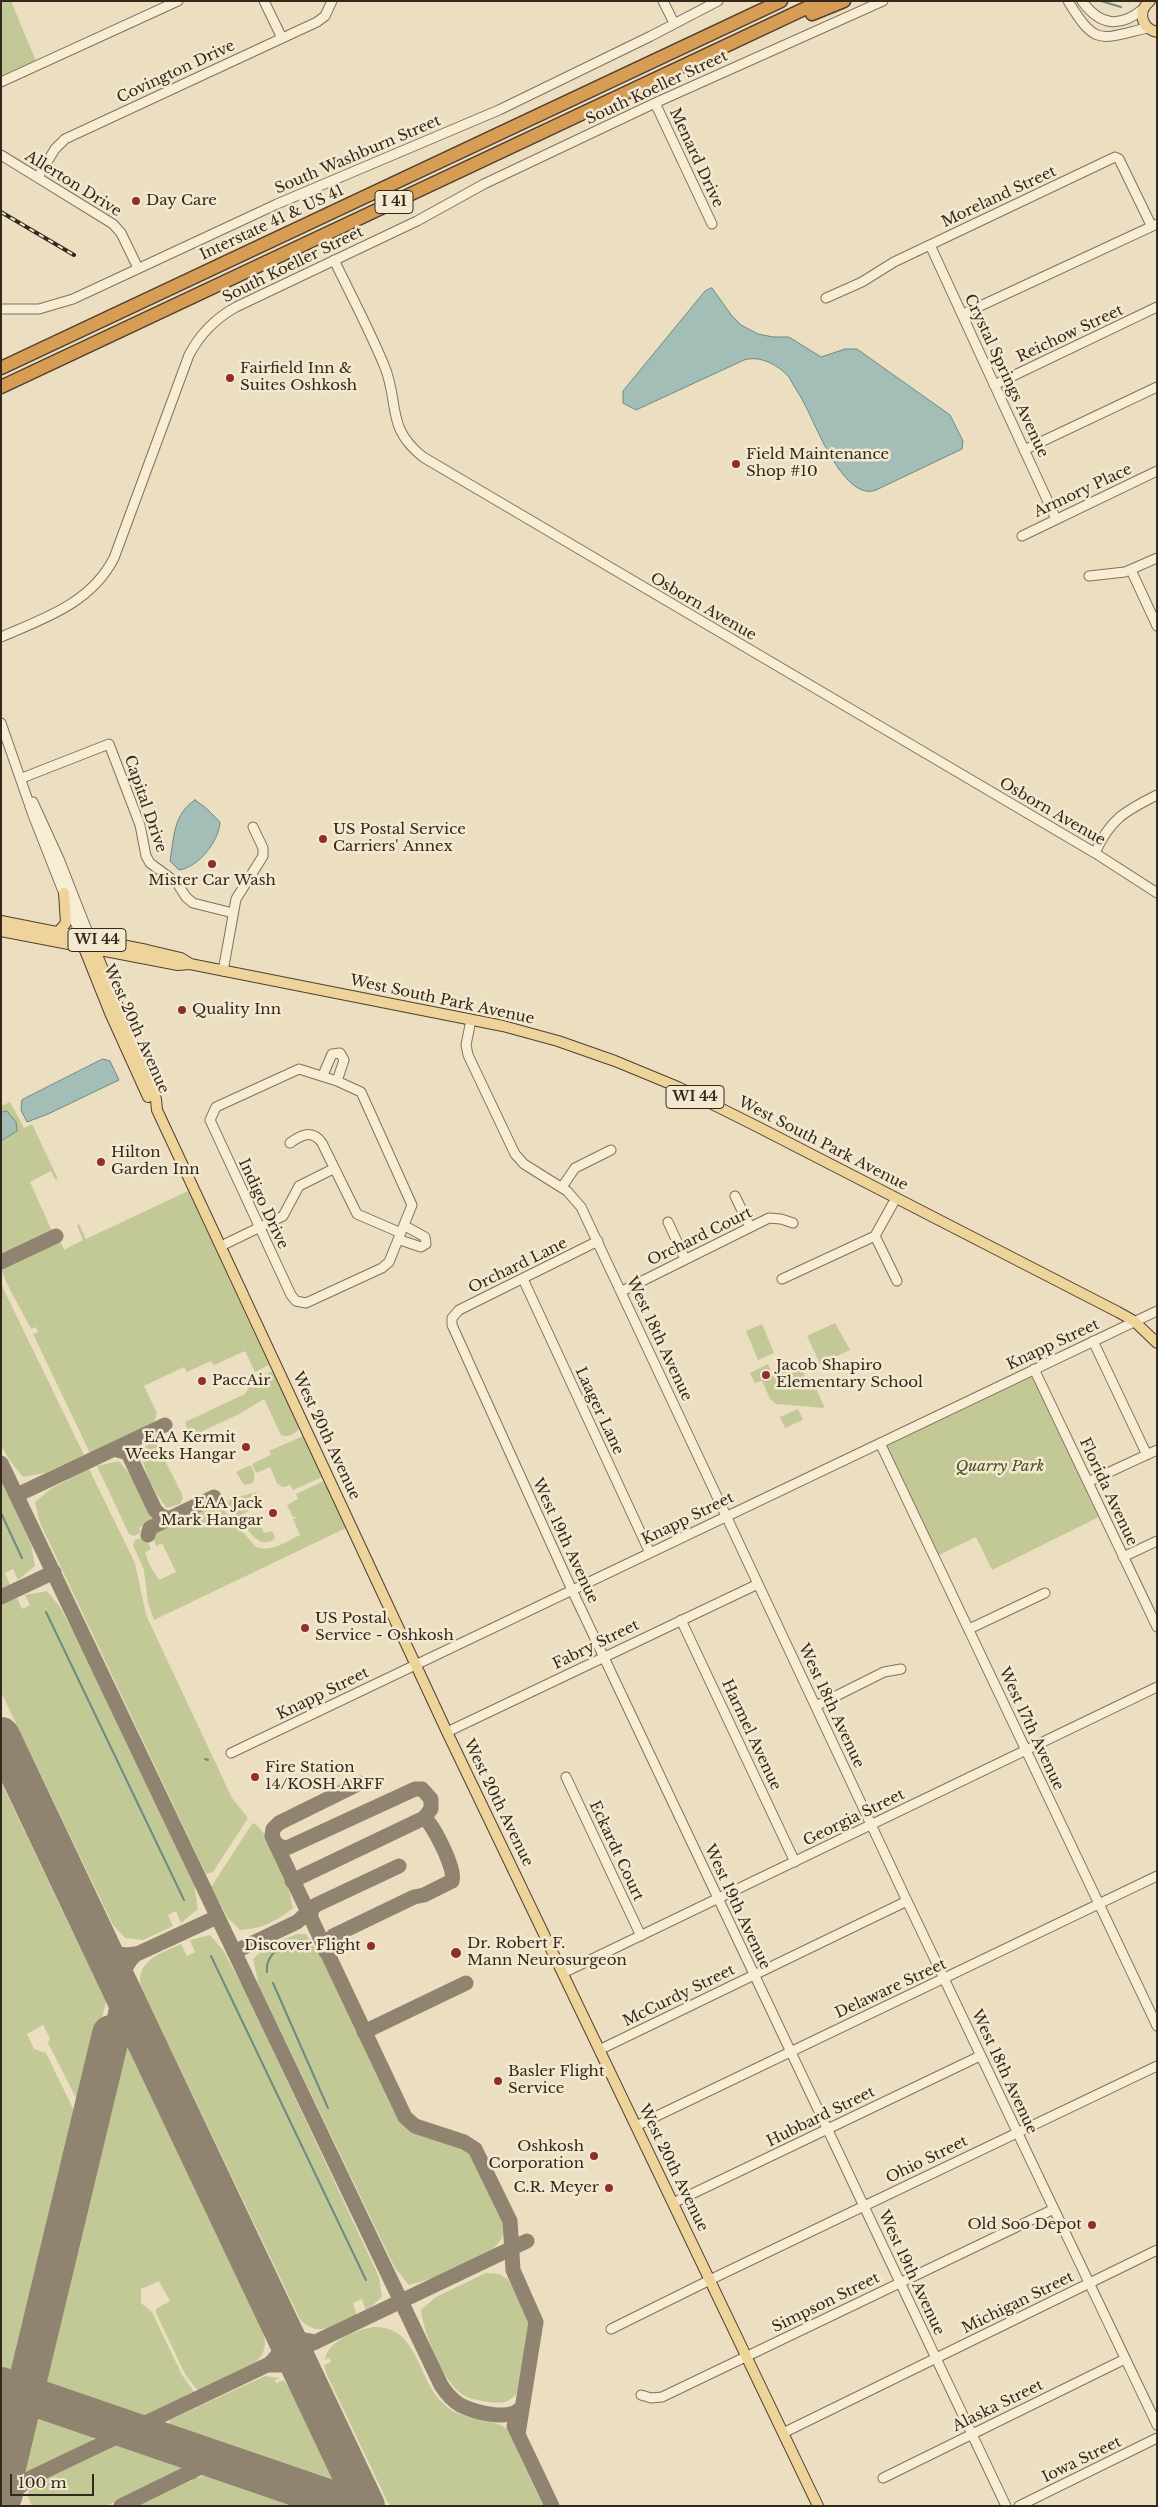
<!DOCTYPE html>
<style>
body{margin:0}
#map{position:relative;width:1158px;height:2507px;overflow:hidden;background:#ebdec1;font-family:"Libre Baskerville",serif}
canvas{display:block}
.frame{position:absolute;inset:0;border:2px solid #34281d;pointer-events:none}
.scale{position:absolute;left:10px;top:2474px;width:84px;height:22px;box-sizing:border-box;border:2px solid #34281d;border-top:0;padding-left:6px;font-size:15px;line-height:18px;white-space:nowrap;color:#34281d;-webkit-text-stroke:4px #f3e9d0;paint-order:stroke}
</style>
<div id="map">
<canvas width="1158" height="2507"></canvas>
<div class="frame"></div>
<div class="scale">100 m</div>
</div>
<script>
const c = document.querySelector('canvas').getContext('2d');
c.lineJoin = 'round';
function fill(path, color) { c.fillStyle = color; c.fill(path, 'evenodd'); }
function stroke(path, color, width, dash) { c.strokeStyle = color; c.lineWidth = width; c.lineCap = dash ? 'butt' : 'round'; c.setLineDash(dash || []); c.stroke(path); }
function write(font, color, halo, rows, align = 'center') {
  c.font = font + ' "Libre Baskerville",serif'; c.lineWidth = 5; c.setLineDash([]); c.textBaseline = 'middle'; c.strokeStyle = halo; c.fillStyle = color; for (const [text, x, y, turn = 0] of rows) {
    c.save(); c.translate(x, y); c.rotate((+turn || 0) * Math.PI / 180); c.textAlign = isNaN(turn) ? turn : align; if (halo) c.strokeText(text, 0, 0); c.fillText(text, 0, 0); c.restore();
  }
}
const green = new Path2D(`
 M1,1H11L36,61L1,78Z
 M10,1102L24,1128L32,1124L58,1179H55L51,1171L30,1182L53,1233L1,1257V1141L17,1131L16,1122L7,1111L1,1113V1106Z
 M188,1191L269,1365L255,1372L245,1351L214,1365L211,1361L187,1372L184,1367L144,1386L157,1413L154,1422L90,1453L33,1334L38,1332L36,1327L31,1329C26,1318 1,1276 1,1267L59,1239L64,1250L83,1240L77,1226L79,1224L86,1239Z
 M1,1284L84,1455L45,1473L23,1477L10,1461L1,1445Z
 M835,1323L850,1350L820,1364L807,1336Z
 M762,1324L774,1353L758,1360L746,1331Z
 M768,1364L773,1377L789,1369L802,1370L807,1380L811,1378L825,1408L776,1404L770,1399L762,1381L755,1383L750,1373Z
 M1034,1369L1103,1515L992,1570L976,1537L935,1557L880,1443Z
 M273,1371L299,1428C296,1434 288,1438 281,1435L264,1399L239,1414L190,1437L185,1422L245,1394L253,1380Z
 M798,1409L803,1420L785,1428L780,1417Z
 M303,1436L322,1477L293,1490L290,1485L284,1487L280,1486L281,1483L278,1485L270,1467L256,1473L252,1464L271,1455L269,1451Z
 M154,1439L181,1492L183,1498L180,1504L167,1508C152,1490 145,1474 141,1451Z
 M119,1461L132,1477L153,1521L139,1528L141,1532L134,1536L129,1534L97,1466Z
 M251,1465C254,1472 256,1475 253,1483L244,1485L236,1472Z
 M89,1469L135,1563L146,1615L232,1798L248,1818L213,1872L206,1874L40,1523L35,1502L52,1488Z
 M1,1478L31,1544L35,1566L18,1580L13,1569L5,1573L10,1585L1,1590Z
 M324,1481L346,1528L154,1620L148,1603L144,1570L133,1545L135,1540L143,1537L146,1538L151,1549L145,1552L149,1564L159,1580L176,1572L162,1543L156,1546L152,1532L218,1503L255,1546C270,1554 287,1541 300,1535L293,1519L298,1517H293L287,1505L298,1499L296,1494Z
 M256,1492L260,1496L259,1500L251,1504L250,1510L238,1517L228,1504L229,1500Z
 M252,1514L256,1515L264,1533L272,1531L275,1537L272,1541C256,1547 247,1528 239,1517L244,1516L248,1518Z
 M47,1591L60,1607L82,1649L194,1884L198,1909L181,1923L176,1911L168,1915L173,1926L143,1940L125,1938L113,1925L1,1692V1604L17,1598L22,1609L30,1605L25,1595Z
 M1,1782L106,2002L81,2103L75,2096L48,2043L50,2038L43,2025L27,2034L34,2049L46,2053L77,2117L17,2365L15,2369L7,2373L1,2372Z
 M254,1823C275,1840 288,1882 293,1908C275,1922 262,1929 240,1930L228,1918L211,1887L252,1824Z
 M298,1934H306L331,1971L402,2120C417,2138 447,2134 465,2148C477,2157 482,2178 489,2191C494,2203 504,2217 504,2230C503,2258 432,2279 409,2285L395,2268L259,1986L253,1959L267,1945Z
 M210,1935L223,1950L245,1991L379,2277L382,2297L366,2311L362,2299L353,2303L357,2316C338,2325 317,2339 300,2319L141,1987C135,1960 162,1953 181,1944L187,1956L195,1952L190,1940Z
 M124,2039L262,2330C267,2342 266,2352 256,2362L198,2391L185,2374L156,2313V2309L170,2301L159,2281L141,2289V2303L152,2312L182,2375L195,2393L139,2419L39,2386Z
 M486,2273L499,2274L508,2279L530,2321L517,2393C509,2403 501,2404 488,2402C477,2400 467,2399 459,2392C442,2378 423,2331 421,2310L436,2297Z
 M373,2327C417,2325 417,2376 441,2401C462,2425 489,2414 507,2429L543,2506H392L388,2503L327,2375L324,2365L331,2362L329,2358L325,2360C327,2341 356,2330 373,2327Z
 M265,2376L280,2378L275,2380L276,2383L283,2380L291,2389L332,2477L330,2484L279,2468L168,2428L170,2420Z
 M41,2414L93,2431L95,2436L91,2442L29,2471H25L22,2468L21,2463C25,2448 26,2419 41,2414Z
 M125,2443L182,2461L185,2462V2468L106,2506H32L27,2495L33,2483L113,2445Z
 M204,2475H223L313,2506H135Z`);
const water = new Path2D(`
 M712,288L732,316L741,325L758,334L773,337H789L821,357L845,349H857L950,415L963,441L962,449L876,490C845,502 817,428 806,407C801,396 794,387 789,377C778,365 760,355 744,360L636,410L623,403V391L705,291Z
 M195,800L206,808L220,822C219,841 199,867 179,870L170,861C174,838 173,814 195,800Z
 M103,1059L110,1061L119,1080L48,1114L27,1122L21,1110L22,1100Z
 M7,1111L16,1122L17,1131L1,1141V1113Z`);
const stream = new Path2D(`
 M1101,1L1121,7
 M1,1513L22,1558
 M46,1612L184,1900
 M205,1759L208,1760
 M211,1956L366,2280
 M267,1972C265,1953 284,1943 302,1940
 M273,1983L328,2108`);
const taxiway = new Path2D(`
 M1,1262L56,1236
 M114,1449L128,1453L155,1510L160,1515L169,1519
 M1,1463L441,2385C446,2393 452,2400 460,2405C474,2412 510,2422 521,2408
 M17,1495L165,1425
 M148,1535L150,1528L214,1497
 M1,1597L54,1572
 M360,1783L279,1823L273,1829L272,1836L405,2117L415,2126L464,2142L475,2149L510,2221L513,2270L536,2322L518,2434
 M275,1843L283,1848L289,1847L415,1789H422L431,1799V1809L424,1818L292,1881
 M311,1920V1910L316,1905L399,1866
 M96,1935C106,1948 117,1958 134,1954
 M234,1952L297,1922L307,1913
 M326,1952L328,1942L333,1936L414,1897L424,1895L452,1881C457,1872 433,1823 424,1818
 M111,1966L217,1917
 M128,2002C122,1984 120,1969 135,1955
 M364,2032L466,1983
 M111,2034L121,1987
 M308,2381L289,2365H268C283,2353 284,2340 280,2323L295,2338L316,2342
 M91,2417L105,2428L106,2439L101,2444
 M157,2418L153,2429L159,2440
 M514,2426L552,2506
 M179,2447L194,2458L195,2465L192,2472
 M8,2464L17,2477L28,2480L17,2489L14,2500
 M1,2479L10,2454
 M1,2492L527,2241
 M121,2506L209,2463L229,2464`);
const runway = new Path2D(`
 M1,1736L366,2506
 M1,2386L351,2506
 M1,2492L111,2034`);
const minor = new Path2D(`
 M264,1L282,38
 M663,1L674,23
 M1068,1C1096,47 1100,39 1147,28
 M1082,1C1100,26 1120,28 1143,9
 M1,82L178,1
 M655,103L712,224
 M1,155L113,224L121,233L138,268
 M38,177L55,149L65,139L317,22L325,16L332,1
 M930,245L1056,519
 M334,260C351,295 369,329 384,365C400,403 385,427 423,457L1095,853L1157,893
 M826,298L862,282L894,262L1115,157L1119,159L1151,225
 M1,309H39L73,299L277,204L499,110L651,36L718,1
 M963,314L1157,224
 M994,385L1157,307
 M1024,450L1157,387
 M1022,536L1157,471
 M1131,570L1157,626
 M1089,576L1125,572L1157,558
 M1,637C45,618 91,603 114,558L189,355C200,334 216,318 236,307L417,221L484,184L655,103L883,1
 M1,723L33,815L81,937
 M22,778L109,744L140,825L146,856L150,863L177,883L186,897L193,903L233,913
 M33,802L59,859L90,938
 M1095,853C1110,819 1125,811 1157,795
 M223,971L236,899L263,856V848L253,827
 M471,1020L466,1045L468,1055L515,1154L524,1164L567,1191L581,1207L907,1901L1157,2425
 M299,1069L337,1081L361,1092L412,1205L389,1262L382,1268L306,1303L296,1301L291,1295L210,1120L216,1107Z
 M323,1075L332,1054L340,1053L344,1060L337,1081
 M290,1143C301,1135 312,1129 322,1143L357,1214L401,1233
 M562,1187L575,1168L611,1150
 M735,1196L750,1227
 M668,1222L685,1259
 M875,1236L897,1281
 M400,1240L421,1247L426,1244L425,1237L405,1226
 M598,1241L459,1310L452,1318V1325L572,1590L1006,2506
 M221,1246L283,1216L299,1186L333,1169
 M523,1279L650,1553
 M782,1279L875,1236L896,1198
 M622,1291L769,1218L781,1219L793,1223
 M1093,1341L1147,1455
 M1034,1369L1157,1627
 M880,1443L1157,2026
 M1088,1482L1157,1450
 M1123,1557L1157,1541
 M681,1620L795,1862
 M969,1629L1045,1593
 M816,1706L884,1672L901,1669
 M447,1732L758,1584
 M231,1753L1157,1311
 M566,1777L641,1936
 M563,1973L1157,1687
 M599,2050L907,1901
 M636,2126L1157,1876
 M673,2203L980,2056
 M611,2329L722,2274L1157,2066
 M641,2395L651,2398L662,2397L1054,2209
 M783,2433L1157,2250
 M883,2478L1125,2359
 M1019,2506L1157,2438`);
const major = new Path2D(`
 M1150,1C1137,11 1141,28 1157,32
 M1,921L147,950L181,958L189,963
 M1,931L178,965L190,964L503,1026L558,1041L615,1061L678,1087L760,1128L1118,1312L1134,1321L1157,1343
 M58,932L66,923L64,893
 M90,938L156,1099L157,1110L447,1732L818,2506
 M82,943L110,1013L148,1097`);
const highway = new Path2D(`
 M812,14L844,1
 M1,368L781,1
 M1,387L821,1`);
const rail = new Path2D(`
 M1,212L74,255`);
const markers = [
 [136,201,5,"#902d2e"],
 [230,378,5,"#902d2e"],
 [736,464,5,"#902d2e"],
 [323,839,5,"#902d2e"],
 [212,864,5,"#902d2e"],
 [182,1010,5,"#902d2e"],
 [101,1162,5,"#902d2e"],
 [766,1375,5,"#902d2e"],
 [202,1381,5,"#902d2e"],
 [246,1447,5,"#902d2e"],
 [273,1513,5,"#902d2e"],
 [305,1628,5,"#902d2e"],
 [255,1777,5,"#902d2e"],
 [371,1946,5,"#902d2e"],
 [456,1953,6,"#902d2e"],
 [498,2081,5,"#902d2e"],
 [594,2156,5,"#902d2e"],
 [609,2188,5,"#902d2e"],
 [1092,2225,5,"#902d2e"]
];
const shields = [
 [394,202,38],
 [97,940,58],
 [695,1097,58]
];
const shieldNames = [
 ["I 41",394,202],
 ["WI 44",97,940],
 ["WI 44",695,1097]
];
const streetNames = [
 ["Covington Drive",176,72,-25],
 ["South Koeller Street",657,88,-25],
 ["South Washburn Street",358,155,-23],
 ["Menard Drive",696,158,65],
 ["Allerton Drive",73,184,32],
 ["Moreland Street",999,197,-25],
 ["Interstate 41 & US 41",272,223,-25],
 ["South Koeller Street",293,265,-26],
 ["Reichow Street",1070,334,-25],
 ["Crystal Springs Avenue",1006,376,65],
 ["Armory Place",1083,491,-25],
 ["Osborn Avenue",703,607,30],
 ["Capital Drive",145,804,71],
 ["Osborn Avenue",1052,812,30],
 ["West South Park Avenue",442,1000,12],
 ["West 20th Avenue",136,1029,66],
 ["West South Park Avenue",823,1144,27],
 ["Indigo Drive",263,1204,65],
 ["Orchard Court",700,1237,-26],
 ["Orchard Lane",518,1266,-26],
 ["West 18th Avenue",659,1339,65],
 ["Knapp Street",1053,1345,-25],
 ["Laager Lane",599,1411,65],
 ["West 20th Avenue",326,1436,65],
 ["Florida Avenue",1108,1492,65],
 ["Knapp Street",688,1519,-26],
 ["West 19th Avenue",565,1541,65],
 ["Fabry Street",596,1645,-26],
 ["Knapp Street",323,1694,-26],
 ["West 18th Avenue",831,1706,65],
 ["West 17th Avenue",1031,1729,65],
 ["Harmel Avenue",751,1735,65],
 ["West 20th Avenue",498,1803,64],
 ["Georgia Street",854,1818,-26],
 ["Eckardt Court",616,1851,65],
 ["West 19th Avenue",737,1907,65],
 ["Delaware Street",891,1989,-25],
 ["McCurdy Street",679,1996,-26],
 ["West 18th Avenue",1004,2072,65],
 ["Hubbard Street",821,2117,-26],
 ["Ohio Street",927,2160,-26],
 ["West 20th Avenue",673,2168,64],
 ["West 19th Avenue",911,2273,65],
 ["Simpson Street",826,2303,-26],
 ["Michigan Street",1018,2303,-26],
 ["Alaska Street",998,2406,-26],
 ["Iowa Street",1082,2460,-26]
];
const poiNames = [
 ["Day Care",146,201],
 ["Fairfield Inn &",240,369],
 ["Suites Oshkosh",240,386],
 ["Field Maintenance",746,455],
 ["Shop #10",746,472],
 ["US Postal Service",333,830],
 ["Carriers' Annex",333,847],
 ["Mister Car Wash",212,881,"center"],
 ["Quality Inn",192,1010],
 ["Hilton",111,1153],
 ["Garden Inn",111,1170],
 ["Jacob Shapiro",776,1366],
 ["Elementary School",776,1383],
 ["PaccAir",212,1381],
 ["EAA Kermit",236,1438,"right"],
 ["Weeks Hangar",236,1455,"right"],
 ["EAA Jack",263,1504,"right"],
 ["Mark Hangar",263,1521,"right"],
 ["US Postal",315,1619],
 ["Service - Oshkosh",315,1636],
 ["Fire Station",265,1768],
 ["14/KOSH ARFF",265,1785],
 ["Dr. Robert F.",467,1944],
 ["Mann Neurosurgeon",467,1961],
 ["Discover Flight",361,1946,"right"],
 ["Basler Flight",508,2072],
 ["Service",508,2089],
 ["Oshkosh",584,2147,"right"],
 ["Corporation",584,2164,"right"],
 ["C.R. Meyer",599,2188,"right"],
 ["Old Soo Depot",1082,2225,"right"]
];
const parkNames = [
 ["Quarry Park",1000,1467]
];
fill(green, '#c3c996');
fill(water, '#a3beb6');
stroke(water, '#6b8b83', 1);
stroke(stream, '#6b8b83', 2);
stroke(taxiway, '#90836f', 15);
stroke(runway, '#90836f', 38);
stroke(minor, '#84705a', 11);
stroke(major, '#523e2e', 12);
stroke(highway, '#523e2e', 15);
stroke(minor, '#f7ecd4', 9);
stroke(major, '#eed39a', 10);
stroke(highway, '#d89d55', 12);
stroke(rail, '#34281d', 4);
stroke(rail, '#f3e9d0', 2, [5.5]);
for (const [x, y, r, color] of markers) { const dot = new Path2D(); dot.arc(x, y, r, 0, 2 * Math.PI); c.fillStyle = color; c.fill(dot); stroke(dot, '#f3e9d0', 2); }
for (const [x, y, w] of shields) { const box = new Path2D(); box.roundRect(x - w / 2, y - 11.5, w, 23, 4); c.fillStyle = '#f3e9d0'; c.fill(box); stroke(box, '#34281d', 1); }
write('bold 14px', '#34281d', null, shieldNames);
write('15px', '#34281d', '#f3e9d0', streetNames);
write('15px', '#34281d', '#f3e9d0', poiNames, 'left');
write('italic 15px', '#455025', '#f3e9d0', parkNames);
</script>
